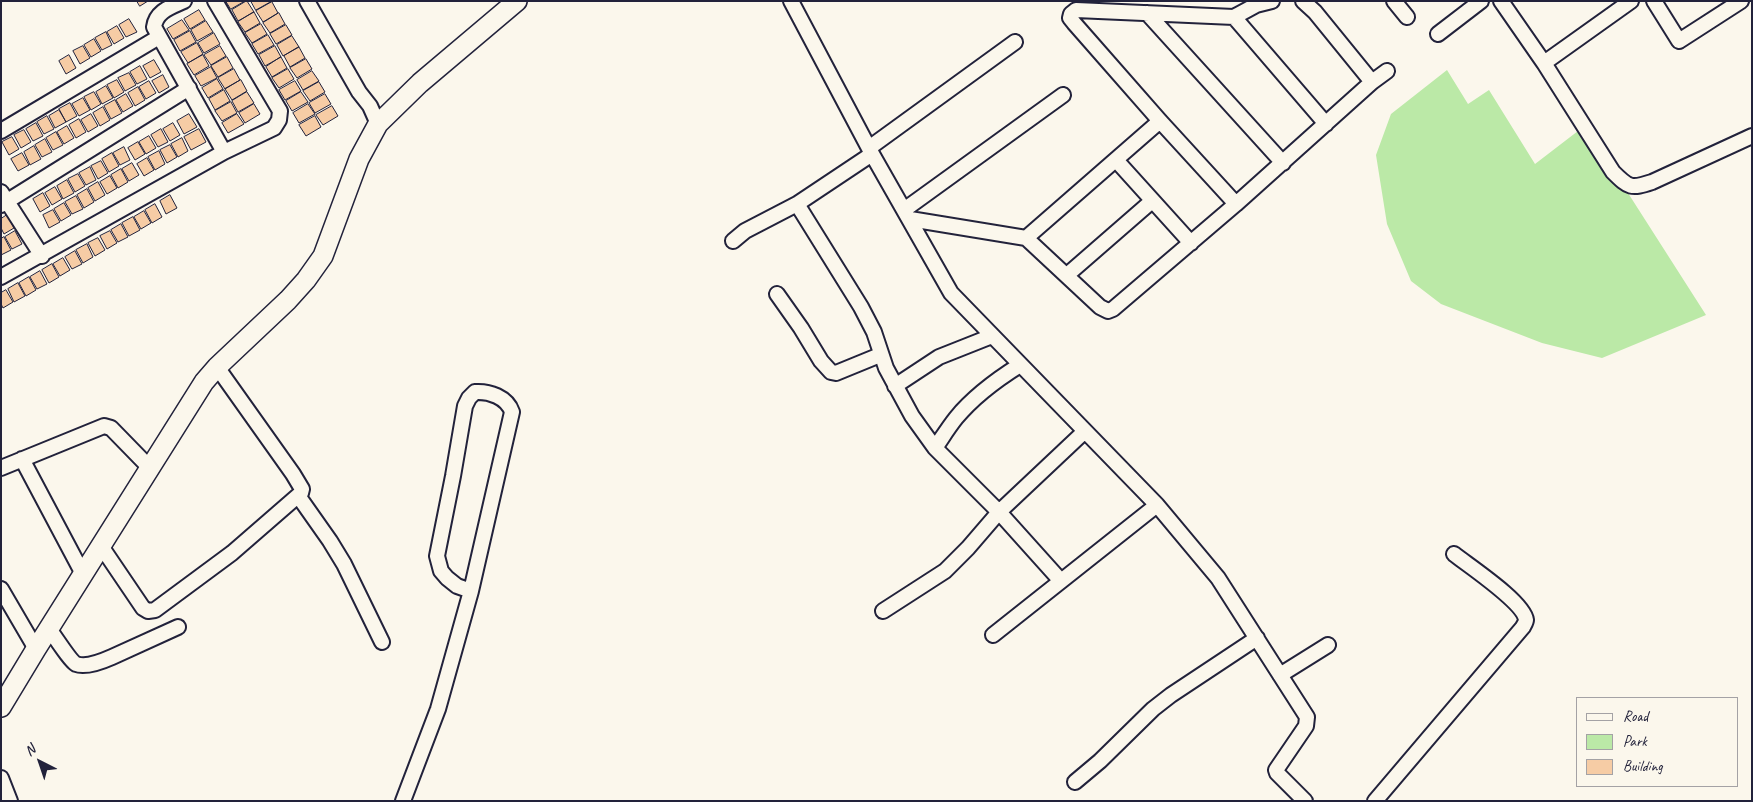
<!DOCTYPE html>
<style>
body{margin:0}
#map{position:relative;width:1753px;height:802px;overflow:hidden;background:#fbf7ec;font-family:Caveat,sans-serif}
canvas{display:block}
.frame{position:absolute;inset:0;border:2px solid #22223b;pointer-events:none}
.legend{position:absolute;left:1576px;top:697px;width:162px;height:90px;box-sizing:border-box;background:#fbf7ec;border:1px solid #a4a2a5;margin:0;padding:6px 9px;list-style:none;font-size:15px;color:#22223b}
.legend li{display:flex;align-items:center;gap:10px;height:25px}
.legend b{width:25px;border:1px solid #a4a2a5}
.north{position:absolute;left:15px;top:737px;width:50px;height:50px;-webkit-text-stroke:4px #fbf7ec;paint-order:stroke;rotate:319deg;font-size:14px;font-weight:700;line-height:20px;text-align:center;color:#22223b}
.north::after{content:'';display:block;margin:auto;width:18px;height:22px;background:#22223b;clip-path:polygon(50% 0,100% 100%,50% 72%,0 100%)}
</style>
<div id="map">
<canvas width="1753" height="802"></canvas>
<div class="frame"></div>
<ul class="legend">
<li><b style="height:6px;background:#fbf7ec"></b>Road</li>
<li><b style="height:14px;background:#bbe9a7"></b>Park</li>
<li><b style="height:14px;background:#f6cca5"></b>Building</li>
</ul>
<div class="north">N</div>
</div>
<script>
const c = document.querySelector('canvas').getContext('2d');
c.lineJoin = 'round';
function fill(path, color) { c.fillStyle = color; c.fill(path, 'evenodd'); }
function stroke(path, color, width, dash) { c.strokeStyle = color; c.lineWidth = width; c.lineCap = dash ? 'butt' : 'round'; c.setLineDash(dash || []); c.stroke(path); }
const green = new Path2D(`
 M1447,70L1468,104L1489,90L1535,164L1578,131L1628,193L1706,315L1602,358L1542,343L1441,304L1411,281L1387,224L1376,155L1391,114Z`);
const building = new Path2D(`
 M137,1H148L140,6Z
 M226,1H245L231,9Z
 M247,1L254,12L238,21L232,10Z
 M251,1H272L256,10Z
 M272,2L278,13L263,22L256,11Z
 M199,10L205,20L190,29L184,19Z
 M254,12L260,23L245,32L238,22Z
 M279,13L285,24L270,33L263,23Z
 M129,19L137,32L126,37L119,25Z
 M182,20L189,30L173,39L167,29Z
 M206,21L213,32L197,41L191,30Z
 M261,24L267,34L252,43L245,33Z
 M286,25L292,35L276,44L270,34Z
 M117,26L124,38L114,44L107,32Z
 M190,31L196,42L180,51L174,40Z
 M106,32L112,45L102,50L95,38Z
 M214,33L220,44L204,53L198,43Z
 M268,35L274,45L258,54L252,44Z
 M292,36L299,47L283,56L277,45Z
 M94,39L101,51L91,57L84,45Z
 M197,43L203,54L188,63L181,52Z
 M83,46L90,58L80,64L73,51Z
 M220,46L226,56L211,65L204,55Z
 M275,46L281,57L265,66L259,55Z
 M299,47L305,58L290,67L284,56Z
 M69,55L76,68L66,74L59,61Z
 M203,55L209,66L194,75L187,64Z
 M227,57L233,68L218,77L211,66Z
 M281,57L287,68L272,77L266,67Z
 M306,59L312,69L297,78L290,68Z
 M154,60L161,72L150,78L143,66Z
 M140,66L147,79L137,84L130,72Z
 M211,67L217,78L201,86L195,76Z
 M234,69L240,80L225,89L218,78Z
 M288,69L294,79L279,88L272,78Z
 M312,71L319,81L303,90L297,80Z
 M129,73L136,85L125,91L118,78Z
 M163,75L169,87L159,93L152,81Z
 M217,79L223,89L208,98L202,88Z
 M117,80L124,92L114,98L107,85Z
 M241,80L247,91L232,100L225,89Z
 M149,81L156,93L146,99L139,87Z
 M295,81L301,91L285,100L279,90Z
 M319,82L325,92L310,101L303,91Z
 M106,86L113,98L102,104L96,92Z
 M138,87L145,100L135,106L128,93Z
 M224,90L230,101L215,110L209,99Z
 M94,92L101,104L91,110L84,97Z
 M247,92L254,103L238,112L232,101Z
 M301,92L308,102L292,111L286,101Z
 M126,94L133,106L123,112L116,100Z
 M325,94L331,104L315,113L309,103Z
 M83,98L90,110L79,116L72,104Z
 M115,100L122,113L111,119L104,106Z
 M231,102L237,113L222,121L215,111Z
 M70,103L77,116L66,122L59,109Z
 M254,104L260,114L245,123L239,113Z
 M308,104L315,114L299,123L293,113Z
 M332,106L338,116L323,125L316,115Z
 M103,107L110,120L100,126L93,113Z
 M59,110L66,122L55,128L49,116Z
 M91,114L98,126L88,132L81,120Z
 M189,114L197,127L184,134L177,121Z
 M237,114L244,124L228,133L222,123Z
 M47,116L54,129L44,134L37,122Z
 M315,116L321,127L306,136L299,125Z
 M79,119L86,132L76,138L69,125Z
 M36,123L43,136L33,141L26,129Z
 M173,123L180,135L170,141L163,129Z
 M67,126L74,138L64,144L57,132Z
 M161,129L168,142L158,147L151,135Z
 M199,129L206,142L191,150L184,137Z
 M24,130L31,142L21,148L14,135Z
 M56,132L63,145L53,150L46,138Z
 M149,136L156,148L146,154L139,142Z
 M12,137L19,149L9,155L2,142Z
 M182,138L188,151L178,157L171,144Z
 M45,139L52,152L42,157L35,145Z
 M138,142L145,154L135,160L128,148Z
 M170,145L177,157L167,163L160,150Z
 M34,146L41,159L30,165L24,152Z
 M124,147L130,160L120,165L113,153Z
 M159,151L165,164L155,170L148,157Z
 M22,153L29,165L18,171L11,159Z
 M112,153L119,166L109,172L102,159Z
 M147,158L154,170L144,176L137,164Z
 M101,161L108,173L98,179L91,166Z
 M132,163L139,175L129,181L122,169Z
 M90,167L96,180L86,185L79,173Z
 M121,169L128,182L118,188L111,175Z
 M78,174L85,186L75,192L68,179Z
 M110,176L117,188L107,194L100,182Z
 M67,180L74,193L63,199L57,186Z
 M98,182L105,195L95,201L88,188Z
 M55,187L62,199L52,205L45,193Z
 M87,189L94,202L84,208L77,195Z
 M43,193L50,206L40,212L33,199Z
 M170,195L177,208L166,214L160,201Z
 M76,196L83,209L72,214L65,202Z
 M64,203L71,215L61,221L54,209Z
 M155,204L162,217L152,223L145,210Z
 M53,210L60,222L49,228L43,215Z
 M144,211L151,223L141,229L134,217Z
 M7,215L14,228L4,234L1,228V219Z
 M133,217L140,230L129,236L122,223Z
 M121,224L128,237L118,242L111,230Z
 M15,231L22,244L12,249L5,237Z
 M110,231L117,243L107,249L100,236Z
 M4,237L11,250L1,255V239Z
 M98,238L105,250L95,256L88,243Z
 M87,244L93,257L83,263L76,250Z
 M75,251L82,264L72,269L65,257Z
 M63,258L70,270L60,276L53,264Z
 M52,264L59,277L49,283L42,270Z
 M40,271L47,284L37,289L30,277Z
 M29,277L36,290L26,296L19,283Z
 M18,283L25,296L14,302L8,289Z
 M6,290L13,302L3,308L1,304V293Z`);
const street = new Path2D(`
 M184,1C171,7 156,11 154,27L224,152
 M307,1L359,92L370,106L378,124
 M791,1L872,154L951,293L1157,505L1218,578L1307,717L1306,726L1276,770L1277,773L1305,801
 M1303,1L1315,12L1372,82
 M1394,1L1407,17
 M1501,1L1544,63L1613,172C1629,188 1631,189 1652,182L1752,136
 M1654,1L1679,41L1741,1
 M1147,13L1283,163
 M1234,17L1256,5L1272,1
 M1438,34L1481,1
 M1544,63L1631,1
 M1,131L159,37
 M869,148L1015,42
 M1116,160L1191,243
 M1,192L42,256
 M797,204L861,307L874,332L886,368L912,416L935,448L999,512L1061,581
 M1236,204L1160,121L1074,23L1070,18L1071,14L1076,10L1234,17L1326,124
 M1,205L189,88
 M904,210L1063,95
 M910,219L1026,238L1100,307L1108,311L1113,309L1236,204L1372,82L1387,71
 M1026,238L1160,121
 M733,241L745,231L797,204L872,154
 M1067,275L1152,201
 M1,277L224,152L274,128L279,120L280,111L215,1
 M777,294L801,328L821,361L831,372L836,373L880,355
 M895,386L939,357L992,336
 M935,448C942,438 948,428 956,418C974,396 996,380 1020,365
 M22,459L83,574
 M1,468L104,426L111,428L150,468
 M299,497L330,541L344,564L382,642
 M101,546L143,608L148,611L155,610L232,553L301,493L302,489L293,474L217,367
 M1,589L36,649
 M883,611L945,571L968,548L999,512L1085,431
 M49,629C54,635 70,661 76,664C86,668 103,661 112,657L178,627
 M993,635L1157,505
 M1280,675L1328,645
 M1,778L10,801
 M1075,782L1100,761L1153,709L1171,695L1257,638
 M403,801L438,709L471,591L512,412C507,397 489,391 475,392L469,398L465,406L453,476L437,556L441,571L447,578L457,586L471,591
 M1375,801L1523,627C1524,625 1526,622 1526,620C1524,602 1469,566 1454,554`);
const secondary = new Path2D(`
 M1,707L36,649L204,382L217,367L288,300L306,280L323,256L359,159L378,124L420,83L517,1`);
fill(green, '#bbe9a7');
fill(building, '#f6cca5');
stroke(building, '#22223b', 1);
stroke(street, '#22223b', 18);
stroke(secondary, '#22223b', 22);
stroke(street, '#fbf7ec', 14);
stroke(secondary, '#fbf7ec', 19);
</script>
